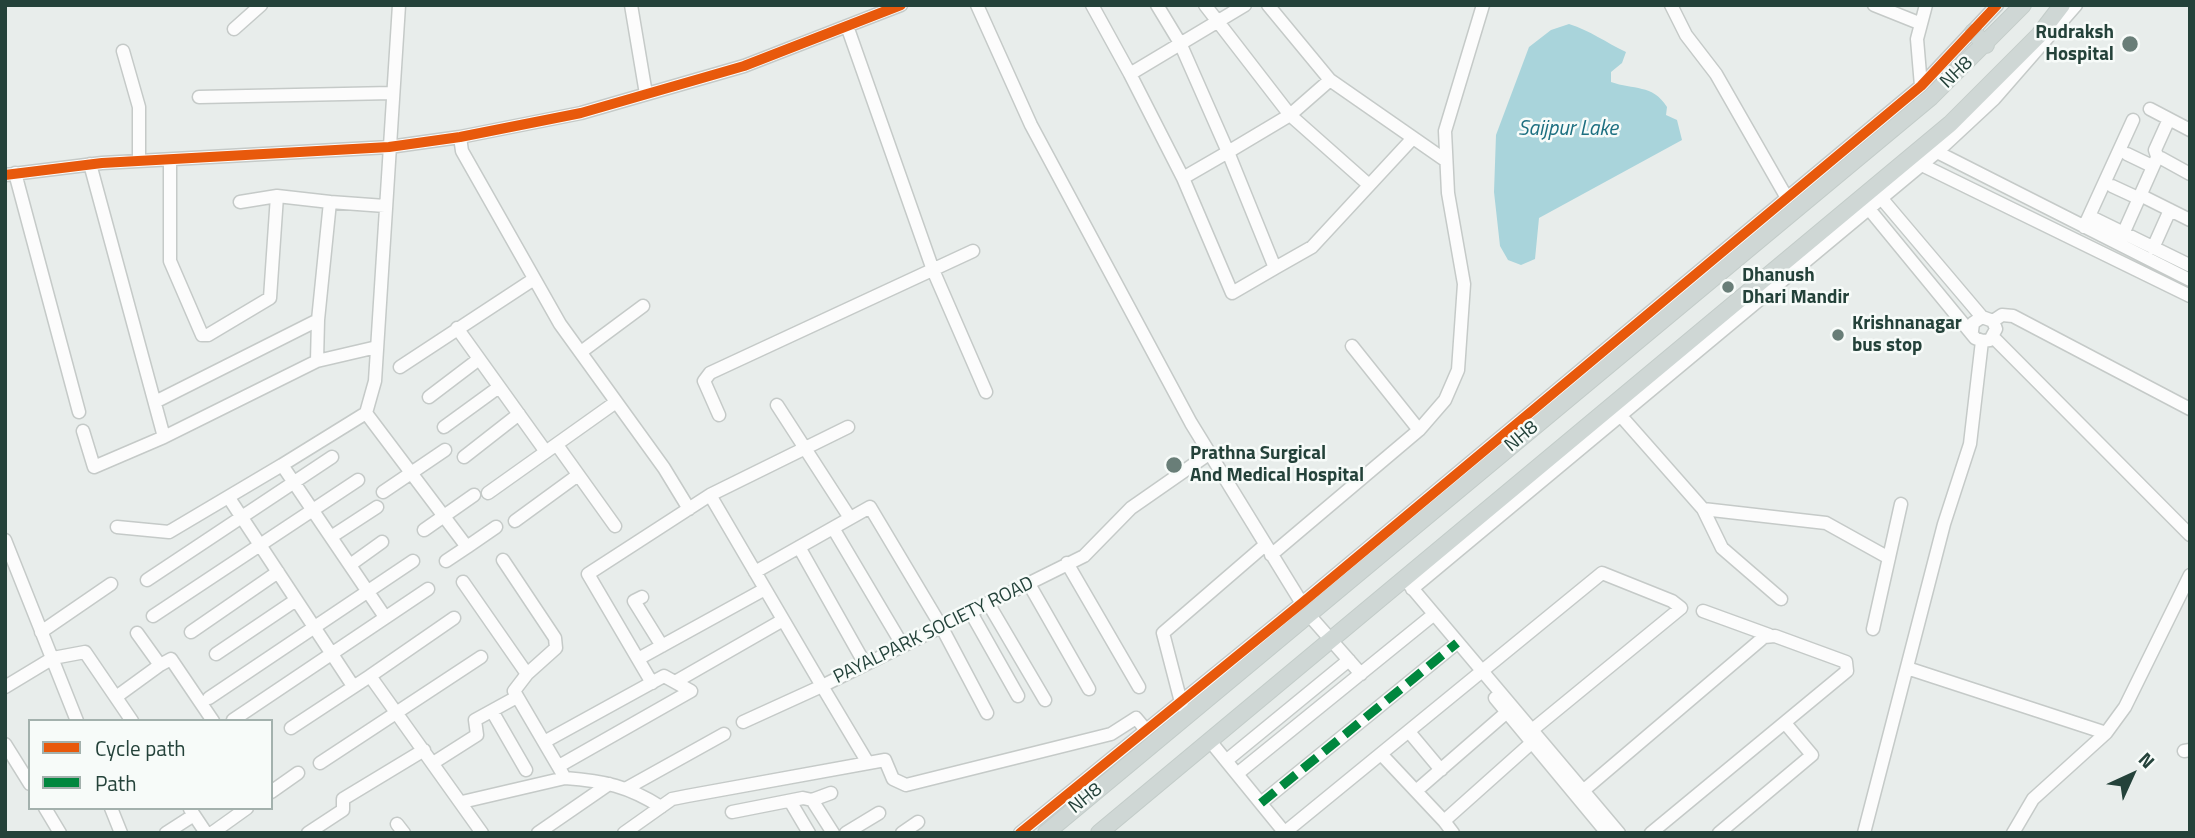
<!DOCTYPE html>
<style>
body{margin:0}
#map{position:relative;width:2195px;height:838px;overflow:hidden;background:#e8edeb;font-family:"Titillium Web",sans-serif}
canvas{display:block}
.frame{position:absolute;inset:0;border:7px solid #24423a;pointer-events:none}
.legend{position:absolute;left:28px;top:719px;width:245px;height:91px;box-sizing:border-box;background:#f7fbf9;border:2px solid #a3b1ad;margin:0;padding:9px 12px;list-style:none;font-size:21px;color:#24423a}
.legend li{display:flex;align-items:center;gap:14px;height:35px}
.legend b{width:35px;border:2px solid #a3b1ad}
.north{position:absolute;left:2097px;top:740px;width:70px;height:70px;-webkit-text-stroke:5px #f7fbf9;paint-order:stroke;rotate:45deg;font-size:19px;font-weight:700;line-height:28px;text-align:center;color:#24423a}
.north::after{content:'';display:block;margin:auto;width:24px;height:32px;background:#24423a;clip-path:polygon(50% 0,100% 100%,50% 72%,0 100%)}
</style>
<div id="map">
<canvas width="2195" height="838"></canvas>
<div class="frame"></div>
<ul class="legend">
<li><b style="height:9px;background:#e8590c"></b>Cycle path</li>
<li><b style="height:9px;background:#00873e"></b>Path</li>
</ul>
<div class="north">N</div>
</div>
<script>
const c = document.querySelector('canvas').getContext('2d');
c.lineJoin = 'round';
function fill(path, color) { c.fillStyle = color; c.fill(path, 'evenodd'); }
function stroke(path, color, width, dash) { c.strokeStyle = color; c.lineWidth = width; c.lineCap = dash ? 'butt' : 'round'; c.setLineDash(dash || []); c.stroke(path); }
function write(font, color, halo, rows, align = 'center') {
  c.font = font + ' "Titillium Web",sans-serif'; c.lineWidth = 5; c.setLineDash([]); c.textBaseline = 'middle'; c.strokeStyle = halo; c.fillStyle = color; for (const [text, x, y, turn = 0] of rows) {
    c.save(); c.translate(x, y); c.rotate((+turn || 0) * Math.PI / 180); c.textAlign = isNaN(turn) ? turn : align; if (halo) c.strokeText(text, 0, 0); c.fillText(text, 0, 0); c.restore();
  }
}
const water = new Path2D(`
 M1569,24C1591,31 1605,42 1626,52L1622,63L1611,72V82C1633,90 1653,84 1667,107L1666,115L1677,120L1682,140L1539,218L1535,259L1521,265L1508,260L1500,246L1494,192L1496,135L1529,47L1551,30Z`);
const minor = new Path2D(`
 M631,5L646,94
 M977,5L1031,125L1191,423L1309,615L1361,674
 M1092,5L1130,74L1245,5
 M1157,5L1180,43L1228,152L1290,115L1330,80
 M1205,5L1290,115L1369,185
 M1268,5L1330,80L1445,160
 M1671,5L1686,35L1716,74L1787,198
 M1874,5L1919,23
 M847,26L933,270L986,392
 M234,29L261,5
 M123,51L139,107V161
 M1130,74L1183,178L1232,293L1275,268
 M1921,86L1917,39L1926,5
 M199,97L392,93
 M2150,109L2190,130
 M460,137L462,151L560,324L664,468L689,509
 M1930,152H1937L2190,280
 M2127,154L2152,166
 M2158,159L2155,150L2169,119
 M170,160V261L202,335H208L270,298L277,196
 M1920,160L1922,165L2190,296
 M90,164L164,437
 M15,173L79,412
 M5,175L102,163L389,147L460,137L581,113L744,66L901,5
 M1183,178L1228,152L1275,268L1312,247L1413,138
 M2112,186L2138,198
 M2140,195L2190,220
 M1882,199L1982,317
 M240,202L277,196L330,202
 M1869,209L1975,338L1982,341L1990,340L1996,329L1993,321L1982,317L1973,323L1972,331
 M2095,219L2189,265
 M2084,227L2133,120
 M2119,243L2156,160L2161,158L2190,174
 M2153,248L2170,210
 M1993,321L2002,315L2013,316L2190,409
 M457,328L546,452
 M1993,337L2190,535
 M1352,346L1419,430
 M581,352L643,306
 M317,361L318,320
 M400,367L534,279
 M429,397L479,359
 M155,402L318,320L330,202L385,206
 M777,405L850,518
 M366,413L467,547L496,527
 M719,415L704,381L710,373L973,251
 M1621,416L1703,509L1826,523L1889,558
 M444,427L499,387
 M848,427L710,495L822,686L1084,556L1131,508L1210,453
 M83,431L94,467L164,437L317,361L377,347
 M557,445L615,526
 M464,457L519,414
 M383,492L445,450
 M488,493L616,402
 M229,498L353,686
 M1703,509L1722,548L1781,599
 M515,521L578,475
 M117,527L169,532L282,465
 M833,528L903,646
 M424,530L474,495
 M331,537L377,507
 M5,540L77,721
 M799,547L865,664
 M1271,555L1419,430L1445,400L1458,370L1464,284L1448,193L1445,131L1483,5
 M503,560L555,638L556,648L527,674L514,691L565,778C604,781 628,786 661,807
 M446,561L467,547
 M1067,563L1139,687
 M350,565L382,542
 M755,572L870,507L941,626L987,713
 M147,580L332,457
 M463,582L527,674
 M1407,582L1619,833
 M1029,584L1089,689
 M1412,589L1937,152L1994,99L2076,5
 M642,597L634,601L662,646
 M988,603L1045,700
 M970,611L1018,696
 M1703,611L1769,635
 M153,616L358,480
 M385,617L282,465L366,413L375,381L399,5
 M1873,629L1901,504
 M41,632L111,584
 M191,632L278,572
 M216,654L296,600
 M638,659L765,589
 M160,665L171,659L213,721
 M1907,668L2106,733L2125,707L2190,575
 M370,676L454,618
 M675,682L783,620
 M652,683L588,574L710,495
 M5,687L53,658L85,652L132,721
 M116,697L160,665L137,633
 M209,698L413,561
 M1495,698L1607,833
 M1182,706L1163,633L1265,545
 M492,711L526,770
 M233,720L428,589
 M743,722L822,686L868,763
 M291,728L370,676L482,833
 M1410,733L1441,770
 M1210,741L1285,833
 M544,742L664,676L691,691L559,766
 M5,744L30,784
 M2184,751L2190,750
 M1382,755L1444,821
 M1227,760L1349,660
 M320,763L481,657
 M433,763L477,735L475,720L515,698
 M1237,774L1433,615
 M627,788L724,734
 M1416,791L1507,712
 M271,792L298,773
 M1577,796L1764,637L1775,636L1846,662L1847,671L1651,833
 M812,800L831,793
 M790,801L809,833
 M462,802L565,778
 M1261,803L1457,643
 M45,808L60,833
 M111,808L121,833
 M190,809L206,833
 M732,812L803,798L812,800L833,833
 M397,824L404,833
 M166,833L194,815
 M212,833L247,808
 M308,833L343,810V799L424,750
 M538,833L609,784
 M624,833L672,799L687,796L885,760L893,779L906,785L1111,734L1136,718L1146,730
 M846,833L879,813
 M902,833L918,822
 M1020,833L1302,603L1921,86L1997,5
 M1284,833L1602,573L1672,601L1681,608L1526,735
 M1453,833L1444,821L1537,738
 M1719,833L1812,755L1785,723
 M1864,833L1944,524L1970,444L1982,341
 M2013,833L2033,799L2106,733`);
const major = new Path2D(`
 M1973,32L1986,45
 M1046,833L1931,97L2023,5
 M1099,833L1950,124L2039,35L2062,5`);
const quiet = new Path2D(`
 M1261,803L1457,643`);
const cycleway = new Path2D(`
 M5,175L102,163L389,147L460,137L581,113L744,66L901,5
 M1020,833L1302,603L1921,86L1997,5`);
const markers = [
 [2130,44,9,"#697e78"],
 [1728,287,7,"#697e78"],
 [1838,335,7,"#697e78"],
 [1174,465,9,"#697e78"]
];
const poiNames = [
 ["Rudraksh",2114,33,"right"],
 ["Hospital",2114,55,"right"],
 ["Dhanush",1742,276],
 ["Dhari Mandir",1742,298],
 ["Krishnanagar",1852,324],
 ["bus stop",1852,346],
 ["Prathna Surgical",1190,454],
 ["And Medical Hospital",1190,476]
];
const streetNames = [
 ["NH8",1957,73,-44],
 ["NH8",1522,437,-40],
 ["PAYALPARK SOCIETY ROAD",934,631,-26],
 ["NH8",1086,799,-39]
];
const waterNames = [
 ["Saijpur Lake",1568,130]
];
fill(water, '#a9d4db');
stroke(minor, '#c5cac8', 15);
stroke(major, '#c3ccc9', 18);
stroke(minor, '#fcfcfc', 12);
stroke(major, '#cfd7d5', 16);
stroke(quiet, '#00873e', 9, [18, 9]);
stroke(cycleway, '#e8590c', 10);
for (const [x, y, r, color] of markers) { const dot = new Path2D(); dot.arc(x, y, r, 0, 2 * Math.PI); c.fillStyle = color; c.fill(dot); stroke(dot, '#f7fbf9', 2.5); }
write('bold 19px', '#24423a', '#f7fbf9', poiNames, 'left');
write('19px', '#24423a', '#f7fbf9', streetNames);
write('italic 21px', '#1c6f80', '#f7fbf9', waterNames);
</script>
